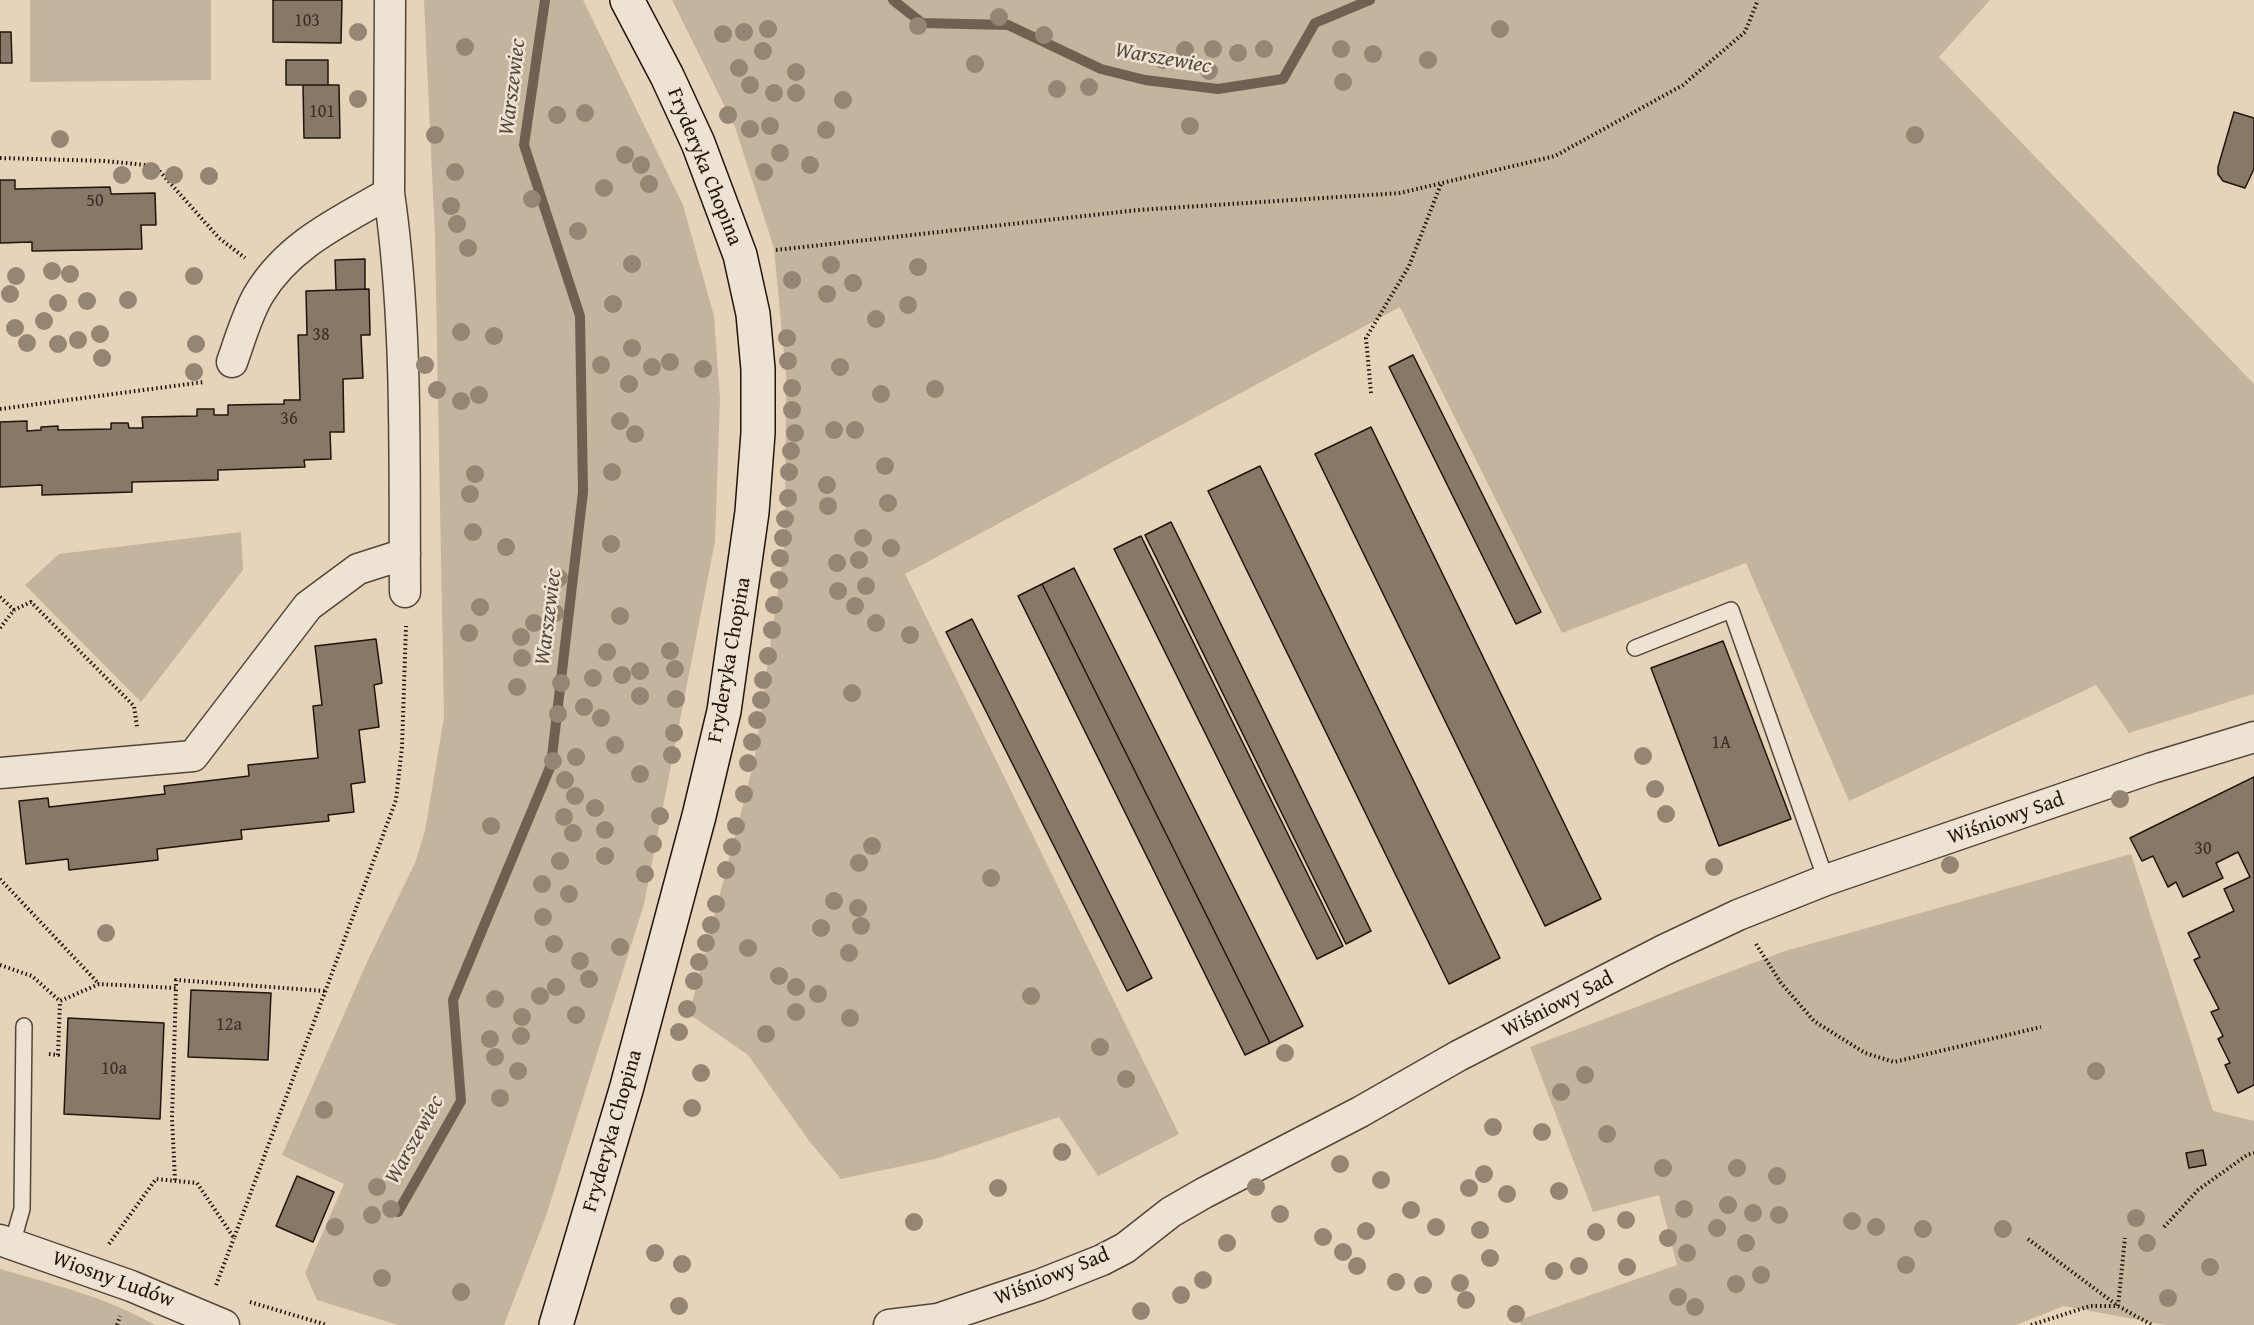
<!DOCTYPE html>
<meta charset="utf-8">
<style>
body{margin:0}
canvas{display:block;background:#e5d4ba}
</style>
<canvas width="2254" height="1325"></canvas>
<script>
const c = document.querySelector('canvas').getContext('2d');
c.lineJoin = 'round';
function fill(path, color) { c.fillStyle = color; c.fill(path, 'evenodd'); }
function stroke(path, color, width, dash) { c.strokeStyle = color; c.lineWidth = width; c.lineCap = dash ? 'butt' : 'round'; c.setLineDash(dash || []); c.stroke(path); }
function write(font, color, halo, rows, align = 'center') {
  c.font = font + ' "Gentium Book Plus",serif'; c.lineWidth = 5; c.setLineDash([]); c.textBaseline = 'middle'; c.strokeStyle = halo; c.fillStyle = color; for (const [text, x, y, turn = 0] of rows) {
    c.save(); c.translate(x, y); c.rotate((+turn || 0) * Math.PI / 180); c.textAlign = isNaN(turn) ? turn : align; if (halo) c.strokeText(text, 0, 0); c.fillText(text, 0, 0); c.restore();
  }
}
const green = new Path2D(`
 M30,0H211V80L30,82Z
 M424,0H583L683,205L714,316L720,399L715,541L644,904L546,1216L504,1325H398L317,1300L305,1273L344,1184L282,1155L368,960L415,863L425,831L444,717L435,237Z
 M672,0H1990L1939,57L2254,384V694L2129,733L2096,685L1849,801L1746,563L1562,633L1400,307L905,574L1179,1134L1098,1176L1059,1117L935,1159L841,1179L810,1142L748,1055L689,1014L754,762L785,540L786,376L774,248L735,127Z
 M241,532L243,570L141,702L25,585L59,554Z
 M2131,854L2213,1111L2254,1121V1325H2165L2064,1306L2016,1325H1521L1519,1320L1677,1265L1659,1195L1593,1212L1530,1047L1785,951Z
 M0,1269C52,1284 108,1298 155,1325H0Z`);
const stream = new Path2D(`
 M893,0L922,23L1008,25L1101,69L1145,80L1218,89L1283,79L1315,23L1370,0
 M398,1212L461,1101L453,1000L551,765L583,492L580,316L524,145L545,0`);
const building = new Path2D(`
 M273,0H342L341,43L273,42Z
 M0,32H11L12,63H0Z
 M286,60H328V85H286Z
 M303,85H339L340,138H304Z
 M2234,112L2254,118V169L2245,188L2223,181L2218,174V167Z
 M0,180H15V189L110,187L111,194L155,193L156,225H141L142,249L32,251V242L0,243Z
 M365,259V289L336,290L335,260Z
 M369,289L370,335H361L363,378L343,379L344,432H330L331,459L304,460L305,467L218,470V480L132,482V492L42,495V485L0,487V422L27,421V431L41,430V427L58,426V430L111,429V423H128L129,428H143L142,417L197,416V409H214V415H228V405L284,404V400H300L298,335H307L306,291Z
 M1413,355L1541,612L1516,624L1389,367Z
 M1371,427L1601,899L1545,926L1315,454Z
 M1260,466L1500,958L1449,984L1208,491Z
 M1171,522L1371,931L1346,944L1145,535Z
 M1141,536L1343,946L1317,959L1114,549Z
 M1074,568L1303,1026L1270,1043L1042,584Z
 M1042,584L1270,1043L1245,1055L1018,596Z
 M972,619L1152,978L1127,991L946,632Z
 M376,639L382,683L374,685L379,727L359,730L365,782L351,784L354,812L328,815L329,821L241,830L242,839L157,849L158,860L69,870L68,859L26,864L19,801L48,798L49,807L165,794L164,786L249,776L248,765L318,758L313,706L322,705L315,646Z
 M1723,641L1791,819L1719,846L1651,668Z
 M2254,777V1085L2238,1093L2225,1065L2230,1063L2218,1039L2223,1036L2211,1012L2219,1009L2194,960L2200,957L2188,933L2234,911L2224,889L2250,877L2238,852L2216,863L2223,878L2183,897L2176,882L2168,887L2153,856L2142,861L2130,838Z
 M191,990L271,993L268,1060L188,1057Z
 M68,1018L164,1023L160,1119L64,1114Z
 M2203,1150L2206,1165L2189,1168L2186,1153Z
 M297,1176L334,1192L313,1242L276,1226Z`);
const path = new Path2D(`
 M0,158L105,161L155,166L219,238L245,258
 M776,250L1138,210L1400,193L1555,156L1683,85L1745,32L1758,0
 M1371,393L1366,338L1409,266L1441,184
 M0,409L204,382
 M0,597L14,610
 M0,628L14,610L31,602L134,706L137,727
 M0,879L99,984
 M1756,944L1781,983L1814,1021L1865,1053L1894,1062L2041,1027
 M0,965L32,976L60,1001L99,984L176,988V980L325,991
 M49,1054L58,1055L60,1001
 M175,1180L172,1118L176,988
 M2164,1227L2198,1190L2247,1155L2254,1153
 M2028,1239L2118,1306L2152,1325
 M109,1244L156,1179L197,1183L234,1238L396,800L402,747L406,626
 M216,1285L234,1238
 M250,1302L327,1325
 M117,1325L120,1316
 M2031,1325L2090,1306H2118L2125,1238`);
const lane = new Path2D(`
 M1635,648L1731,610L1826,880
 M12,1244L22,1209L24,1026`);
const street = new Path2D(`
 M389,193C408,325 404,459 405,592
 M232,362C240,340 247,314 259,294C289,244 341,221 389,193L390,0
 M0,773L193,756L308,606L358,569L405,554
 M0,1240L131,1286L224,1325
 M889,1325L938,1319L1039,1285L1102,1260L1125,1248L1171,1212L1204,1193L1360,1112L1458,1056L1664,950L1738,915L1826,880L2152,768L2254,737`);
const secondary = new Path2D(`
 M556,1325L626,1090L699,816L724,711L752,512L758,433V369L753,314L740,255L698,143L667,76L627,0`);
const trees = [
 [999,17],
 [918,26],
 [768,29],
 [1500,29],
 [358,32],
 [744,32],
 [723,34],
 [1044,35],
 [465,47],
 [1213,49],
 [1264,49],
 [1341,49],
 [1185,50],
 [763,51],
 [1238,53],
 [1373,54],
 [1163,60],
 [1428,60],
 [975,64],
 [739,68],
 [1209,71],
 [796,72],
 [1343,82],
 [750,85],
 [1089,87],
 [1057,89],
 [774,93],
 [796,93],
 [358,99],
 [843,100],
 [585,113],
 [557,115],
 [728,115],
 [770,126],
 [1190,126],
 [750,129],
 [826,130],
 [435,135],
 [1915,135],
 [60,139],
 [780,153],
 [625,155],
 [641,165],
 [810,165],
 [151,171],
 [455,172],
 [764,172],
 [122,175],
 [174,175],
 [209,176],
 [649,184],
 [604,188],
 [532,199],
 [451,206],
 [457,224],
 [578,231],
 [468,248],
 [632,264],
 [831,265],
 [918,267],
 [52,271],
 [70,274],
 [16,276],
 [194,276],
 [792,280],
 [853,283],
 [10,294],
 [827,294],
 [128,300],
 [87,301],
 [58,303],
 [613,304],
 [908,305],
 [876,319],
 [44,321],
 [15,328],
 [461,332],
 [100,334],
 [494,336],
 [787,338],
 [78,340],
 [27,343],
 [58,344],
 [196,344],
 [632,348],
 [102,358],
 [788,361],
 [670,362],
 [425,365],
 [601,365],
 [652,367],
 [840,367],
 [703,369],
 [194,372],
 [629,384],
 [792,388],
 [935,389],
 [437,390],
 [881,394],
 [479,395],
 [461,401],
 [792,410],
 [620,421],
 [834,430],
 [855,430],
 [795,433],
 [635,434],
 [791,451],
 [885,466],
 [612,472],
 [789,472],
 [475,474],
 [827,485],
 [470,494],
 [788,498],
 [888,503],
 [828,506],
 [785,519],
 [473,532],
 [783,538],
 [863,538],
 [611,544],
 [506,547],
 [891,548],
 [780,558],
 [859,560],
 [837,563],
 [559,578],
 [779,580],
 [866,586],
 [838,591],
 [774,605],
 [855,606],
 [480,607],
 [555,613],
 [620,616],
 [534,623],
 [876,623],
 [772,630],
 [469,633],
 [910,635],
 [521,637],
 [670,651],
 [607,652],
 [768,656],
 [522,658],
 [675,669],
 [640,671],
 [622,675],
 [593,678],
 [763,680],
 [561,683],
 [517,687],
 [852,693],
 [640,696],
 [676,699],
 [761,700],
 [584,707],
 [558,714],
 [601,718],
 [757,720],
 [674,733],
 [752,742],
 [615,745],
 [672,755],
 [1643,756],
 [576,757],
 [553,761],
 [748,763],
 [640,774],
 [565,780],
 [1655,789],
 [744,794],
 [575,796],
 [2120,799],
 [595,808],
 [1666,814],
 [660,816],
 [564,817],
 [491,826],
 [736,826],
 [605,830],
 [573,833],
 [653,844],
 [872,846],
 [732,847],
 [605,856],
 [560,861],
 [859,863],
 [1950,865],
 [1714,867],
 [726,870],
 [645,874],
 [991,878],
 [542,884],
 [569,894],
 [834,901],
 [716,904],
 [858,908],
 [543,917],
 [711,925],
 [861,926],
 [821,928],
 [106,933],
 [706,943],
 [554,944],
 [620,947],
 [748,948],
 [849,953],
 [580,961],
 [699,962],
 [779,976],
 [589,979],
 [694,981],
 [556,987],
 [796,987],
 [818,994],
 [540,996],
 [1031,996],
 [495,999],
 [687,1009],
 [796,1012],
 [576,1015],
 [522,1017],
 [850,1018],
 [679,1032],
 [766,1034],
 [521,1036],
 [490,1039],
 [1100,1047],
 [1285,1053],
 [495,1057],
 [518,1071],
 [2096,1071],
 [701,1073],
 [1585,1075],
 [1126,1079],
 [1561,1092],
 [500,1098],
 [692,1108],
 [324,1110],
 [1493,1127],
 [1542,1132],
 [1607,1134],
 [1062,1152],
 [1340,1164],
 [1663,1168],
 [1737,1168],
 [1484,1174],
 [1777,1176],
 [1381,1180],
 [377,1187],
 [1256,1187],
 [998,1188],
 [1469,1188],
 [1559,1191],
 [1507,1194],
 [1728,1205],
 [391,1209],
 [1684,1209],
 [1411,1210],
 [1753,1213],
 [1280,1214],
 [372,1215],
 [1779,1215],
 [2136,1218],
 [1626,1220],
 [1852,1221],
 [914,1222],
 [335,1227],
 [1436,1227],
 [1876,1227],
 [1717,1228],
 [1923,1229],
 [2003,1229],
 [1480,1230],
 [1366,1231],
 [1596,1232],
 [1323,1237],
 [1668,1238],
 [1227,1243],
 [1746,1243],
 [2147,1243],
 [1343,1252],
 [655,1253],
 [1687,1253],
 [1490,1258],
 [682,1264],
 [1906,1265],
 [1357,1266],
 [1579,1266],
 [1627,1267],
 [2210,1267],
 [1554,1271],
 [1761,1275],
 [382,1278],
 [1203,1280],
 [1396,1282],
 [1460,1283],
 [1736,1284],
 [1423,1285],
 [461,1292],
 [1181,1295],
 [1678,1297],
 [2168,1298],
 [1466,1300],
 [679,1306],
 [1695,1307],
 [1141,1311],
 [1516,1314]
];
const numberNames = [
 ["103",307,21],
 ["101",322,112],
 ["50",95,201],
 ["38",321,335],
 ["36",289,419],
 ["1A",1721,743],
 ["30",2203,849],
 ["12a",229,1025],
 ["10a",114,1069]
];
const streetNames = [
 ["Fryderyka Chopina",704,167,68],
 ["Fryderyka Chopina",730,660,-80],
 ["Wiśniowy Sad",2006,819,-19],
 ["Wiśniowy Sad",1558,1005,-27],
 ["Fryderyka Chopina",613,1131,-74],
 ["Wiśniowy Sad",1052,1277,-22],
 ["Wiosny Ludów",113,1280,20]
];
const waterNames = [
 ["Warszewiec",1163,59,10],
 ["Warszewiec",513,87,-83],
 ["Warszewiec",549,617,-83],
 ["Warszewiec",415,1140,-61]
];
fill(green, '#c4b39d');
stroke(stream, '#6f6051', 10);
fill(building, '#877867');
stroke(building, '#22140d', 1.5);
stroke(lane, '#534438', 18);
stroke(street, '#534438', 33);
stroke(secondary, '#22140d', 36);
stroke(path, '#22140d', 4, [1.5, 3]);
stroke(lane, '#eee3d2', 15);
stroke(street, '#eee3d2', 30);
stroke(secondary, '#eee3d2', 33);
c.fillStyle = '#958572';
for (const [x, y] of trees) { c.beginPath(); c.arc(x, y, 9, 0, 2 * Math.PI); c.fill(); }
write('18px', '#3b2d24', null, numberNames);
write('21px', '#22140d', '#eee3d2', streetNames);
write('italic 22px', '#56473b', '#eee3d2', waterNames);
</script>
